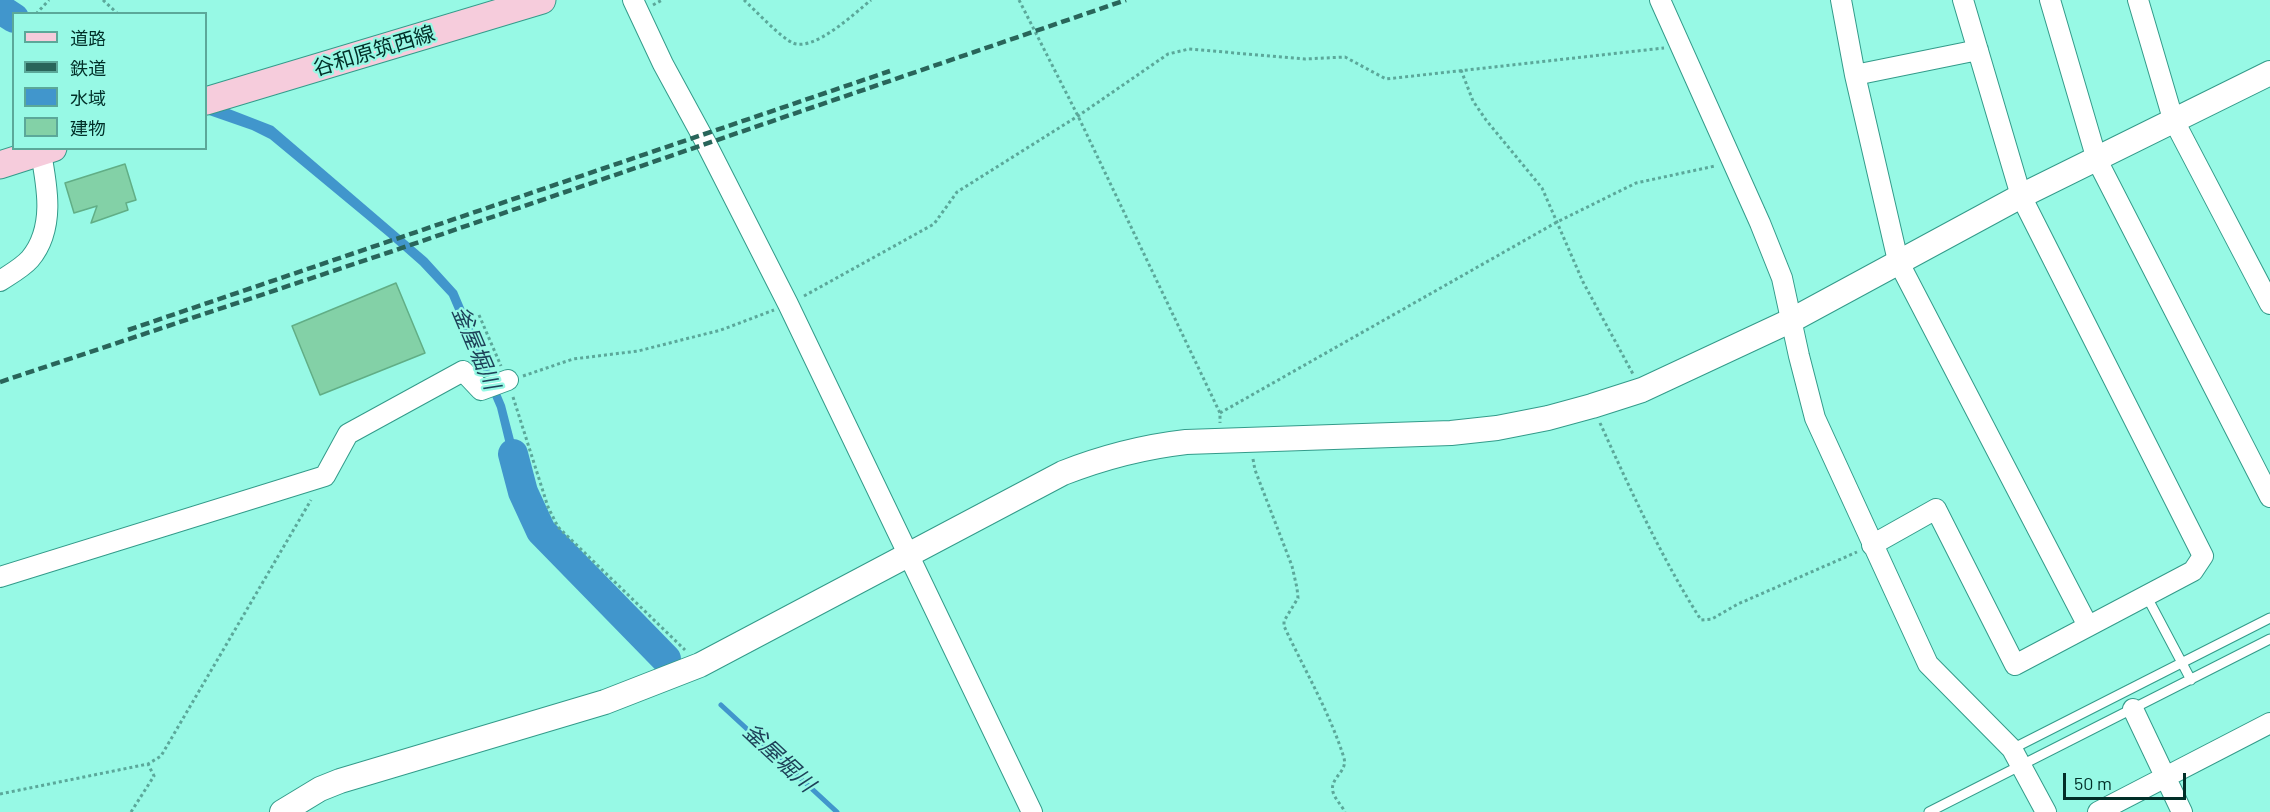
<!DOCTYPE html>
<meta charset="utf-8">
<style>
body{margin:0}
#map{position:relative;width:2270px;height:812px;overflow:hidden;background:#97f9e5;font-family:Barlow,"Noto Sans JP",sans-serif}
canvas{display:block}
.legend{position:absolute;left:12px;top:12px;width:195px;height:138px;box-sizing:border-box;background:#97f9e5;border:2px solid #5ba899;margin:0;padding:8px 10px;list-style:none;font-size:18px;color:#012f28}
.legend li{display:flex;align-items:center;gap:12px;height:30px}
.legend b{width:30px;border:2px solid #5ba899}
.scale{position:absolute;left:2063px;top:773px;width:123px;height:27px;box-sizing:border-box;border:3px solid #012f28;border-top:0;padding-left:8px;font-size:18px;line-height:21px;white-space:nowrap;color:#012f28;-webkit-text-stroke:4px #97f9e5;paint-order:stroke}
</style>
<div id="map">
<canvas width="2270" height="812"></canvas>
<ul class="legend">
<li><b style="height:8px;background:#f6ccdc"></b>道路</li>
<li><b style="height:8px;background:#29655a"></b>鉄道</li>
<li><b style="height:16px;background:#4196cc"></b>水域</li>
<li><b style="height:16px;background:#83d1a7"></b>建物</li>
</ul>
<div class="scale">50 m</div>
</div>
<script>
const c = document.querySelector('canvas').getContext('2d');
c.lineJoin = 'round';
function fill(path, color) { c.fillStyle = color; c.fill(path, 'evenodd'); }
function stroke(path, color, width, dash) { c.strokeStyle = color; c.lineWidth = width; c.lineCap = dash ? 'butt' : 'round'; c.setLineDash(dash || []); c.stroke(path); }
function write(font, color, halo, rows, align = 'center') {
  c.font = font + ' Barlow,"Noto Sans JP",sans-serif'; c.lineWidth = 4.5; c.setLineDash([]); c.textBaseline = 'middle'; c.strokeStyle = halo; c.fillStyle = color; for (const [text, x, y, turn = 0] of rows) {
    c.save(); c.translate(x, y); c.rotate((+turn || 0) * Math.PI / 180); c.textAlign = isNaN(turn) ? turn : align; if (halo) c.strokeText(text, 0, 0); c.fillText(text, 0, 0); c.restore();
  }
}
const water = new Path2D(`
 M206,100L273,126L427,258L457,291L505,405L527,490L518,494L497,408L449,296L420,265L387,236L270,139L252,130L206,114Z`);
const stream = new Path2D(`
 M721,705L837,812`);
const river = new Path2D(`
 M0,9L14,18
 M513,454L523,492L541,531L666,659`);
const building = new Path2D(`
 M125,164L136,200L126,203L128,210L91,223L97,206L74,213L65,183Z
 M396,283L425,353L320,395L292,326Z`);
const path = new Path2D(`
 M103,0L118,14
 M744,0C756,11 780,37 793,43C814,52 855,13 871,0
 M1019,0L1078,116L1220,413V423
 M653,5L662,0
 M36,14L49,0
 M1461,70L1473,101L1486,120L1542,188L1583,282L1633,374
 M804,296L934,224L957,192L1078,116L1168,54L1189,49L1305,59L1345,57L1386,79L1664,48
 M479,315L501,366
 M523,376L573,359L638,351L721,330L774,310
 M513,397L548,507L558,527L685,650
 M1220,413L1557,222L1636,183L1715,166
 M1600,423C1631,491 1661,557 1701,620L1712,619L1738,604L1857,552
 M1253,459L1255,470L1292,566L1297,588L1298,598L1284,621V626C1304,669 1330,713 1344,758C1348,772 1329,778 1333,792C1335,799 1342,806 1345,812
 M0,794L148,764L161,756L311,500
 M131,812L154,776L148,764`);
const service = new Path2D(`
 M2147,597L2191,680
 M2012,749L2270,618
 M1929,812L2270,639`);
const minor = new Path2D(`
 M633,0L663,64L706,143L788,304L1032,812
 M1660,0L1760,223L1782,278L1799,356L1815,418L1928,664L2012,749L2046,812
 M1841,0L1855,75L1898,261L2088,626
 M2050,0L2097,160L2270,497
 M2138,0L2173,119L2270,304
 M1855,75L1978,50
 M0,281C9,275 22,268 30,259C56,228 47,185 40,148
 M1872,545L1936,509L2015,665L2193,571L2203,556L2021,196L1963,0
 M0,577L325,476L348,434L463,371L481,390L508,380
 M2133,709L2182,812
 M2098,812L2270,723`);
const tertiary = new Path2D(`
 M282,812L320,789L340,781L605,702L700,665L1063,473C1104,457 1142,447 1186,442L1451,433L1497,428L1548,418L1592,406L1642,390L1792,320L2021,196L2270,73`);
const secondary = new Path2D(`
 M206,101L542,0
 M0,165L53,148`);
const rail = new Path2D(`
 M128,330L890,71
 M0,382L390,252L1126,0`);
const streetNames = [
 ["谷和原筑西線",374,51,-17]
];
const waterNames = [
 ["釜屋堀川",476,348,67],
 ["釜屋堀川",779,758,43]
];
fill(water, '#4196cc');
stroke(stream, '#4196cc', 5);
stroke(river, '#4196cc', 30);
fill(building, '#83d1a7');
stroke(building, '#61ae86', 1.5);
stroke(service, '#339b8a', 11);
stroke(minor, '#339b8a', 22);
stroke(tertiary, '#339b8a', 26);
stroke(secondary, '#339b8a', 29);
stroke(path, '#5ba89a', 3, [3, 3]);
stroke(service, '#fff', 9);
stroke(minor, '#fff', 20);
stroke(tertiary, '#fff', 24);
stroke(secondary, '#f6ccdc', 27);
stroke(rail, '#29655a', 4.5, [9, 4.5]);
write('21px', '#012f28', '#97f9e5', streetNames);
write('italic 22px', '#1e4259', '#97f9e5', waterNames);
</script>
